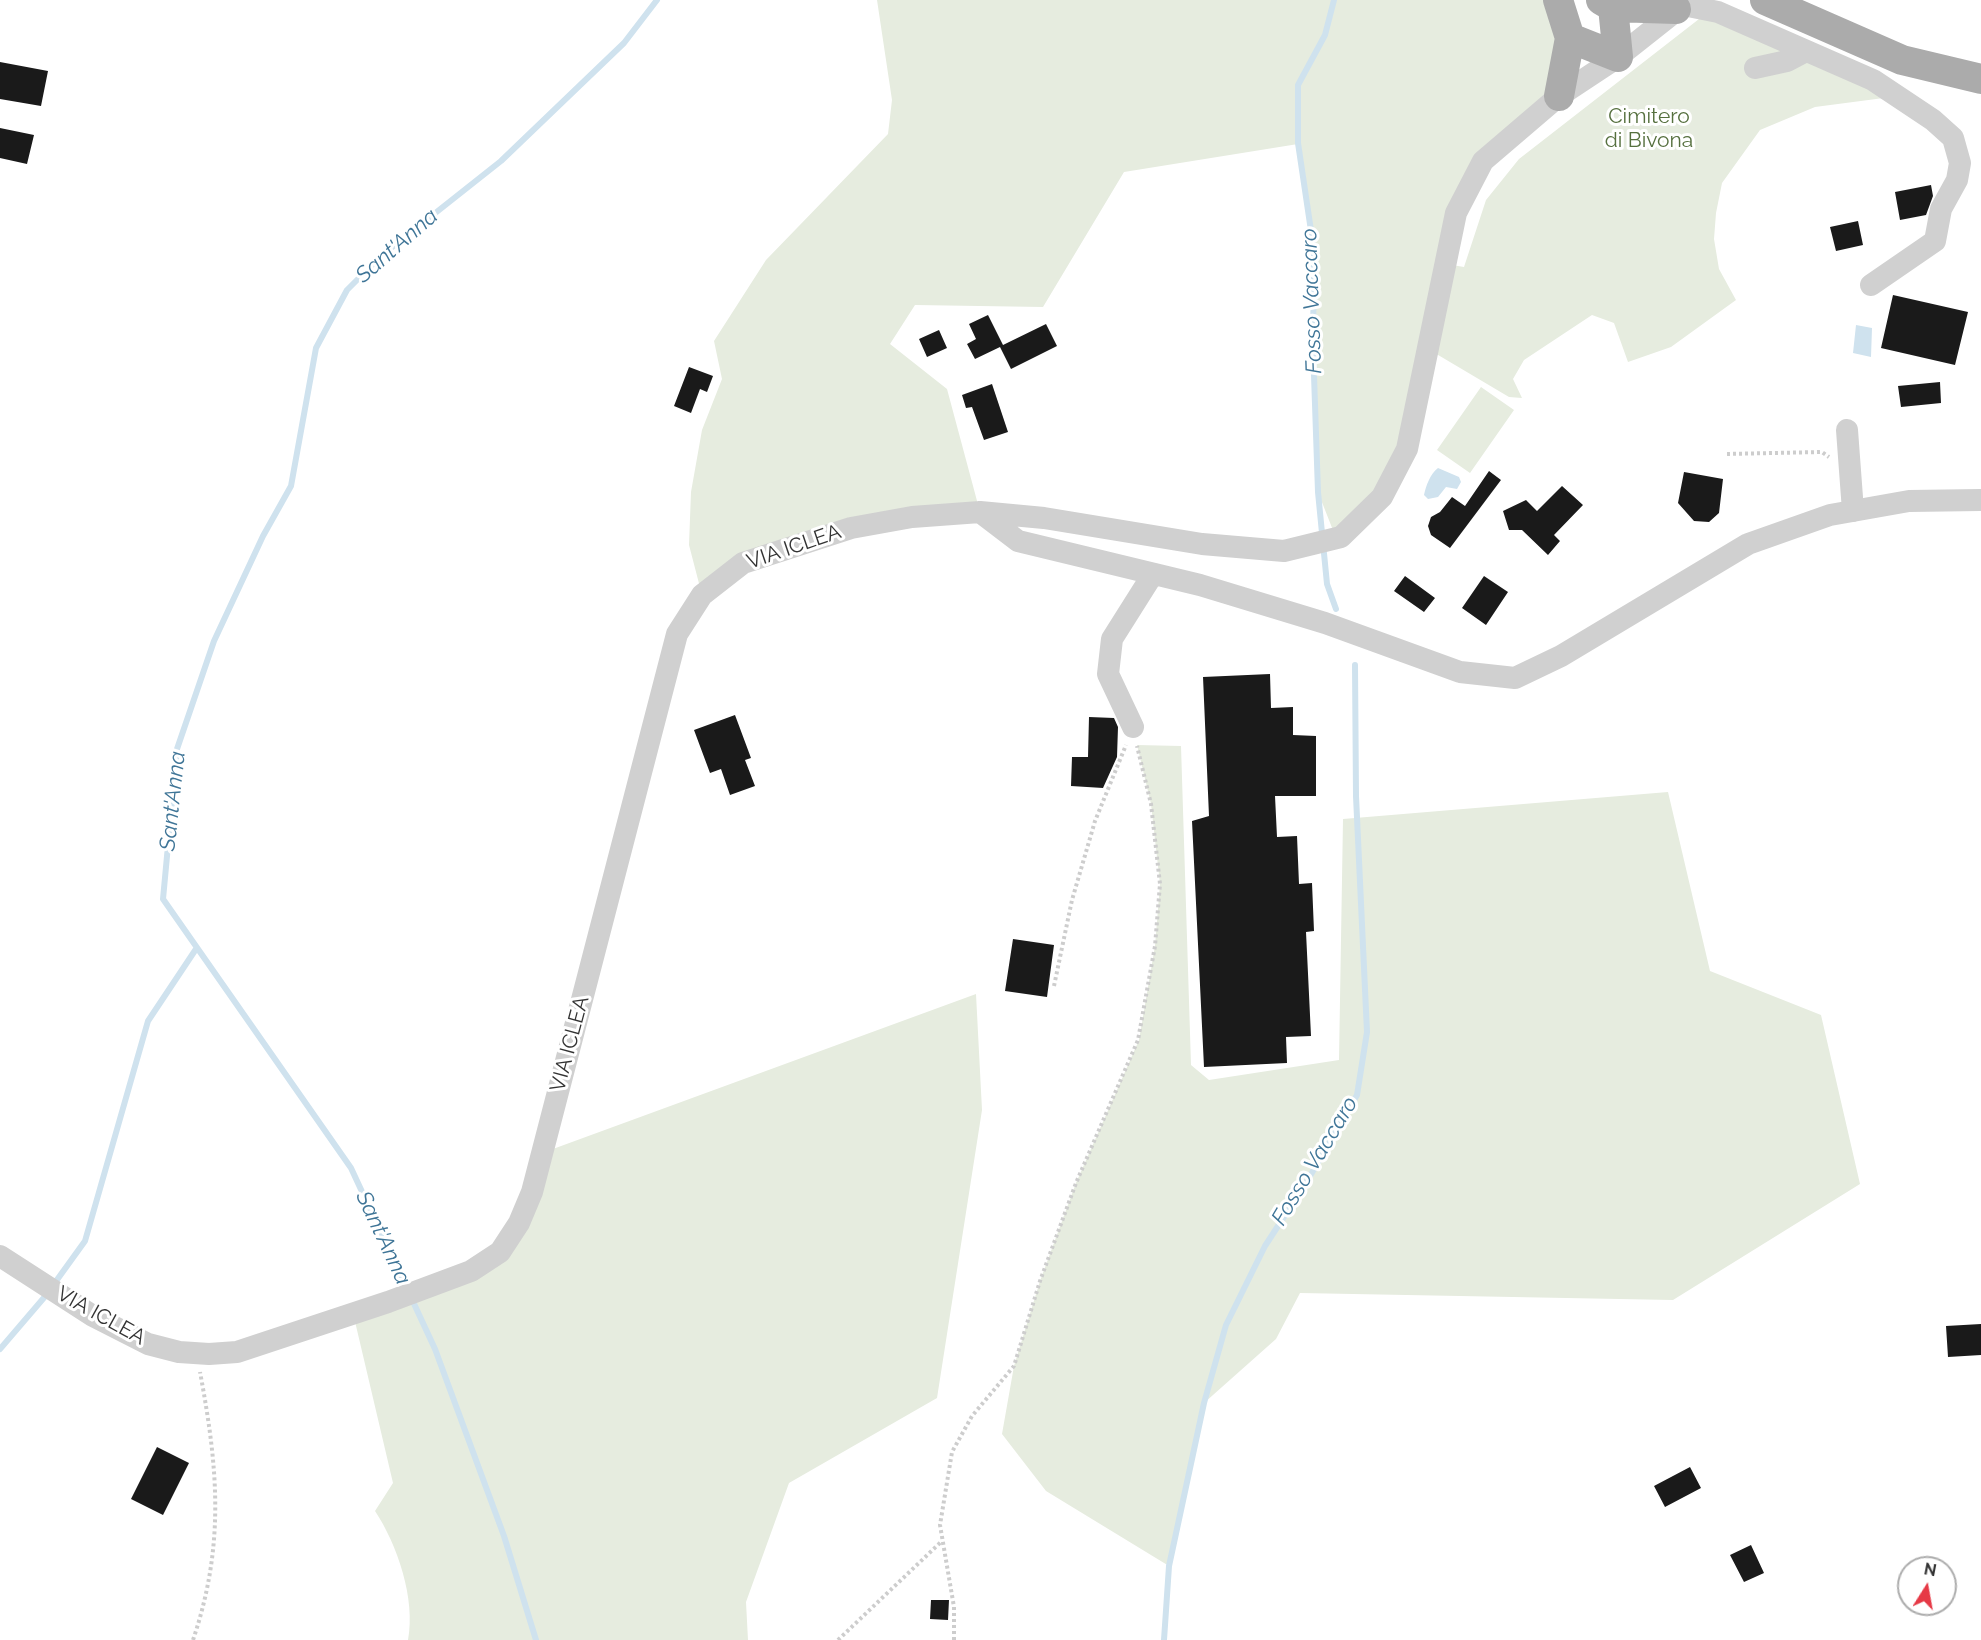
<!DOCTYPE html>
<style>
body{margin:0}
#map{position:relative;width:1981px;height:1640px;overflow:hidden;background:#fff;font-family:Raleway,sans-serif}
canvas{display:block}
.north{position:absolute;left:1897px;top:1556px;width:60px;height:60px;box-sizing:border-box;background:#fff;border:2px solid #adadad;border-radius:50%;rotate:11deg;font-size:16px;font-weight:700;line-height:24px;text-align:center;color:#333}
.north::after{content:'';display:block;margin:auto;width:21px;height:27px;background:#e63946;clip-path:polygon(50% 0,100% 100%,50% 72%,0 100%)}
</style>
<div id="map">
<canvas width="1981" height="1640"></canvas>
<div class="north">N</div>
</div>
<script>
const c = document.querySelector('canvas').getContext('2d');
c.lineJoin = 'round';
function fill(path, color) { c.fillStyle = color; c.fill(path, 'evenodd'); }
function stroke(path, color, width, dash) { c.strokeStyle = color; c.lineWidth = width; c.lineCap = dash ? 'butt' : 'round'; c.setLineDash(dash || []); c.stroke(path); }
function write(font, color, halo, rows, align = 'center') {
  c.font = font + ' Raleway,sans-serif'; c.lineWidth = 6; c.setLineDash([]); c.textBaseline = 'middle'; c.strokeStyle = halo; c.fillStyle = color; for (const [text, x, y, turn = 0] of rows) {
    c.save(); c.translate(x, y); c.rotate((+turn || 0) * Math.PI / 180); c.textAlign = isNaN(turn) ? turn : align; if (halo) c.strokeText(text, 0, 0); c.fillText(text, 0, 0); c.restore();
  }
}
const green = new Path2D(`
 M877,0H1558L1559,96L1483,161L1446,264L1464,267L1486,200L1519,159L1708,12L1899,96L1815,107L1760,130L1722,183L1716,213L1714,239L1719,269L1736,300L1671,347L1628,362L1614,323L1592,315L1524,360L1513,379L1522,398L1509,397L1428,349L1407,449L1336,538L1318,492L1313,346L1314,251L1298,144L1124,172L1043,307L915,305L890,344L947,389L980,512L912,517L743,563L702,595L689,545L691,492L702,430L722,379L714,341L766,260L888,134L892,100Z
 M1481,387L1514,410L1470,473L1437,450Z
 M1137,745L1181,746L1191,1065L1209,1080L1339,1060L1343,819L1668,792L1710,971L1821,1015L1860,1184L1673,1300L1300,1293L1276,1339L1204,1403L1169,1566L1046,1491L1002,1434L1014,1366L1040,1281L1076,1183L1139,1040L1155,946L1160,884L1151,804Z
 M976,994L982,1110L937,1398L789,1483L746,1602L748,1640H408C416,1599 397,1544 375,1511L393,1483L353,1313L500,1252L542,1153Z`);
const water = new Path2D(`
 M1856,325L1872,328L1871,357L1853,353Z
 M1438,468L1459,477L1461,482L1457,489L1446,487L1438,497L1428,499L1424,495C1426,486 1430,474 1438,468Z`);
const stream = new Path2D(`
 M1334,0L1325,35L1298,85V143L1314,251L1313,346L1318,492L1327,584L1336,609
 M54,1284L85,1241L148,1021L196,949
 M0,1349L48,1293
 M536,1640L504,1536L435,1349L351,1168L163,899L177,749L214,641L263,536L291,486L316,348L347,290L381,256L501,161L624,43L657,0
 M1164,1640L1169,1566L1204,1403L1226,1325L1265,1246L1306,1183L1357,1095L1367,1032L1356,796L1355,665`);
const building = new Path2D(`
 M0,62L48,71L41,106L0,99Z
 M0,128L34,135L27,164L0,158Z
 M1931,185L1933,196L1926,215L1900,220L1895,192Z
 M1858,221L1863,245L1836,251L1830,227Z
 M1893,295L1968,312L1955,365L1881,348Z
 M988,315L1003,345L1046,324L1057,346L1011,369L1000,347L975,359L967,344L976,339L969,324Z
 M939,330L947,348L927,357L919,339Z
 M689,367L713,376L707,392L700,389L691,413L674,406Z
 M1940,382L1941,403L1901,407L1898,386Z
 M992,384L1008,432L984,440L972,407L966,408L962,395Z
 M1489,471L1501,480L1450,548L1431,535L1428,526L1431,517L1440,512L1452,497L1465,506Z
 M1684,472L1723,479L1719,513L1709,522L1694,521L1678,503Z
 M1562,486L1583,505L1554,535L1560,541L1548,555L1522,530H1509L1503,511L1526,500L1537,511Z
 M1405,576L1435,598L1424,612L1394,591Z
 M1484,576L1508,592L1486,625L1462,608Z
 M1270,674L1271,708L1293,707V735L1316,736V796H1275L1277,837L1297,836L1299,884L1312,883L1314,931L1306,932L1311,1036L1286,1037L1287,1063L1204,1067L1192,821L1209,816L1203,677Z
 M735,715L751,758L745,760L755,786L730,795L721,769L710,773L694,730Z
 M1089,717L1114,718L1118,727L1117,757L1103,788L1071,786L1072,757H1088Z
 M1013,939L1054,945L1047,997L1005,991Z
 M1981,1324V1355L1948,1357L1946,1326Z
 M157,1447L189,1463L163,1515L131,1499Z
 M1690,1467L1701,1488L1665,1507L1654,1486Z
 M1751,1545L1764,1573L1744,1582L1730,1555Z
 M931,1600H949L948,1620L930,1619Z`);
const path = new Path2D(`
 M1727,454L1822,452L1829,457
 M1054,986L1072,900L1095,821L1126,745
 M193,1640C225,1545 218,1468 200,1372
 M838,1640L942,1541
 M954,1640V1607L940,1525L952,1452L972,1416L1014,1366L1040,1281L1076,1183L1138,1040L1155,946L1160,884L1151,804L1137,746`);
const minor = new Path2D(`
 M1683,5L1718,12L1873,80L1933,120L1953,138L1960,163L1957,180L1941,209L1935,241L1871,285
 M1755,68L1787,61L1806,51
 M1847,430L1853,511
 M980,512L1018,541L1200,585L1325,623L1460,672L1515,678L1561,656L1748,544L1830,515L1909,501L1981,500
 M1133,727L1108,674L1112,639L1153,574
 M0,1256L93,1316L148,1344L179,1352L209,1354L237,1352L388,1302L471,1271L500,1252L519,1223L532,1192L677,634L702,595L743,563L851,528L912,517L980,512L1044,518L1202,544L1284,551L1341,537L1382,497L1407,449L1456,213L1483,161L1559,96L1618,57L1690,0`);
const major = new Path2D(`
 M1558,0L1570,38L1559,96
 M1601,0L1613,7L1676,9
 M1765,0L1902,60L1981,79
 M1570,38L1618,57L1613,7`);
const parkNames = [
 ["Cimitero",1649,117],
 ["di Bivona",1649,141]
];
const streetNames = [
 ["VIA ICLEA",794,547,-19],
 ["VIA ICLEA",570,1044,-75],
 ["VIA ICLEA",101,1316,29]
];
const waterNames = [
 ["Sant'Anna",397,246,-41],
 ["Fosso Vaccaro",1312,301,-92],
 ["Sant'Anna",173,801,-84],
 ["Fosso Vaccaro",1315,1161,-59],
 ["Sant'Anna",383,1238,65]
];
fill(green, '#e6ecdf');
fill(water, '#cfe2ee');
stroke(stream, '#cfe2ee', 6);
fill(building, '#1a1a1a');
stroke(path, '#cdcdcd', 4, [3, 3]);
stroke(minor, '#d0d0d0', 22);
stroke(major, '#ababab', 30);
write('21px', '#56703f', '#fff', parkNames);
write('21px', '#333', '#fff', streetNames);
write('italic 22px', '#3f7597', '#fff', waterNames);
</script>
